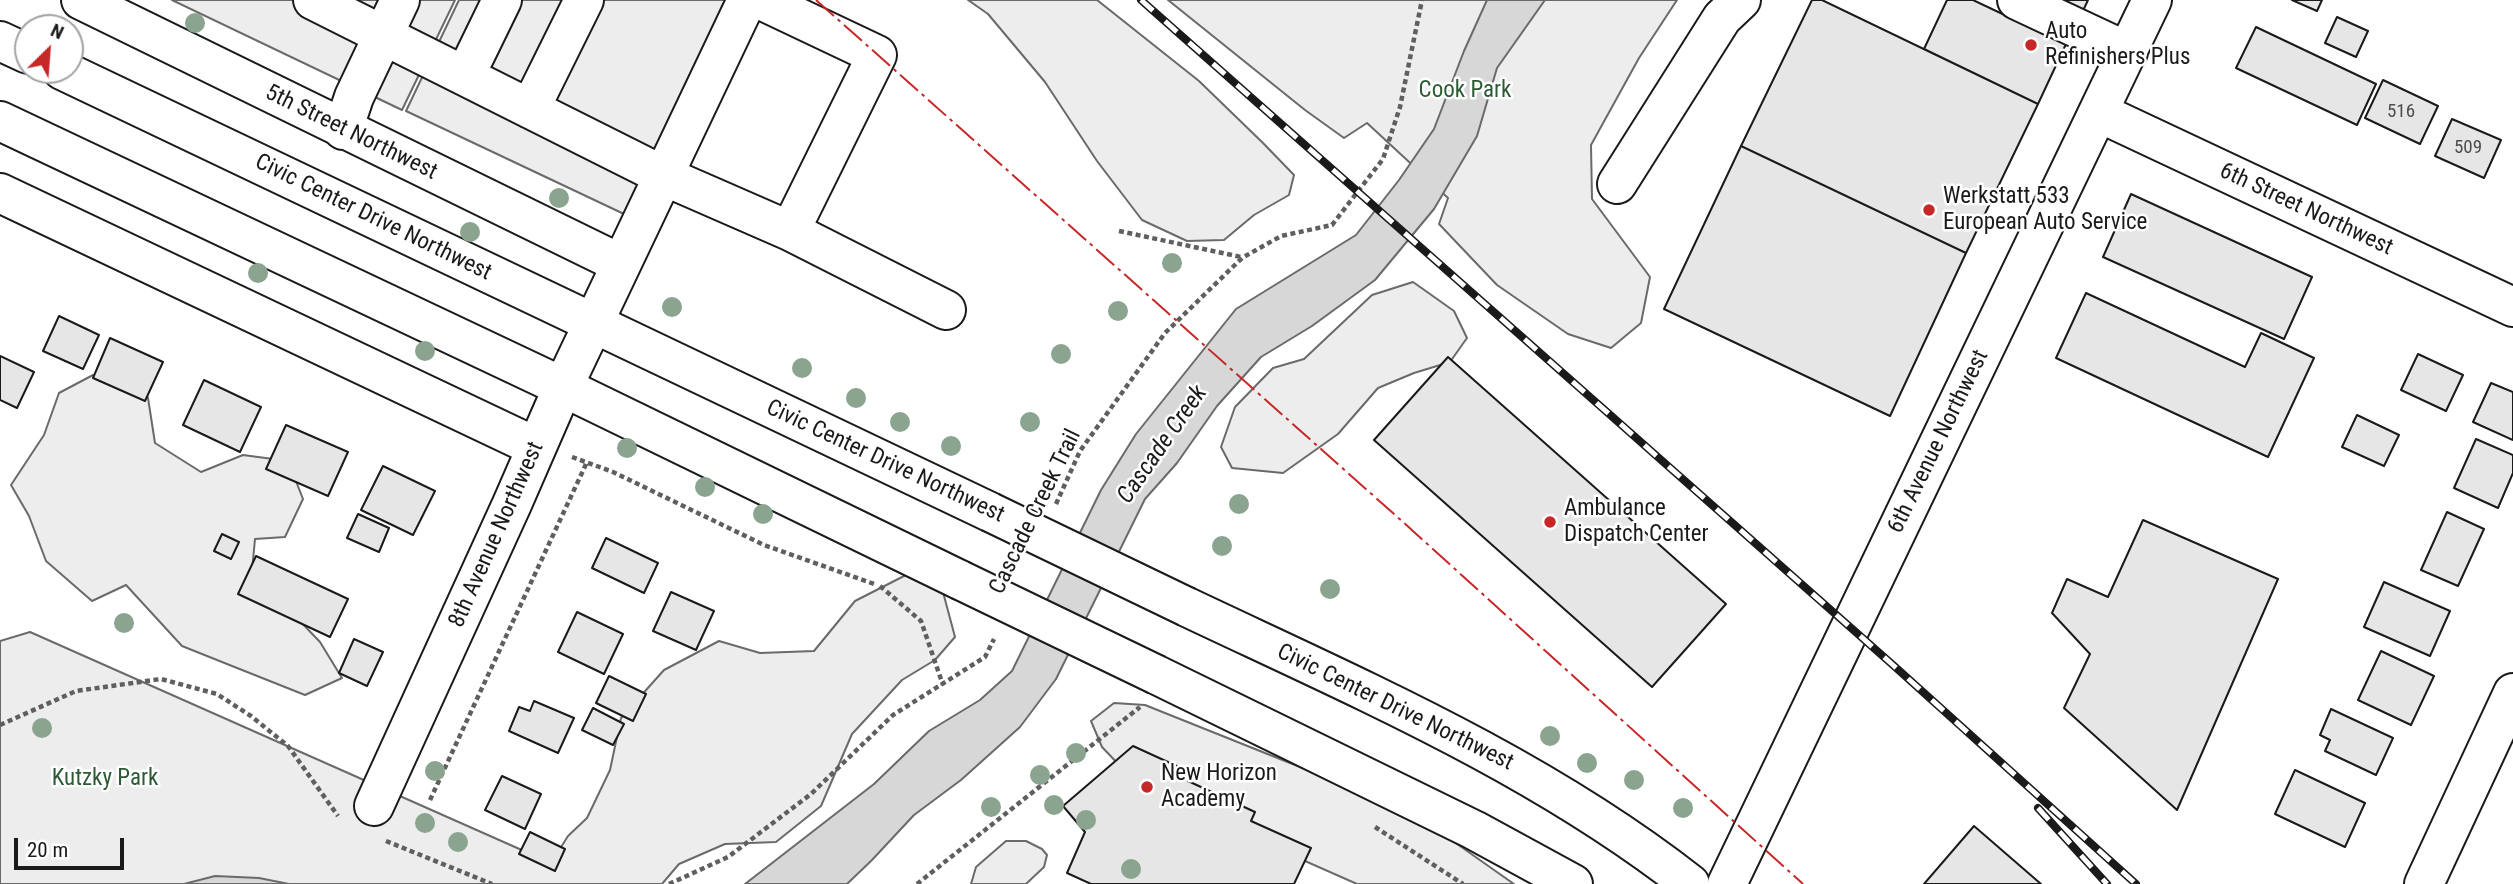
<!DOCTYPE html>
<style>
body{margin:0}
#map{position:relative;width:2513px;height:884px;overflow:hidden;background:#fff;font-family:"Roboto Condensed",sans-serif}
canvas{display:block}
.north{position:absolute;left:14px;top:14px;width:70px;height:70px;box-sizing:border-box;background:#fff;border:2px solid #a3a3a3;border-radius:50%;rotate:25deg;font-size:19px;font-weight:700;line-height:28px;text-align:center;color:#1a1a1a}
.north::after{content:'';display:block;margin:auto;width:24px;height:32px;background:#c62828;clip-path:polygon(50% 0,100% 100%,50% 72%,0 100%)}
.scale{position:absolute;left:14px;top:838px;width:110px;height:32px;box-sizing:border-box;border:4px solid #1a1a1a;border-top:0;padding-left:9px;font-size:21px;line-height:24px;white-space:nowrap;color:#1a1a1a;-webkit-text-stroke:5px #fff;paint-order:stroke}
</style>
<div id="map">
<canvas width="2513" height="884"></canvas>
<div class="north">N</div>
<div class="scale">20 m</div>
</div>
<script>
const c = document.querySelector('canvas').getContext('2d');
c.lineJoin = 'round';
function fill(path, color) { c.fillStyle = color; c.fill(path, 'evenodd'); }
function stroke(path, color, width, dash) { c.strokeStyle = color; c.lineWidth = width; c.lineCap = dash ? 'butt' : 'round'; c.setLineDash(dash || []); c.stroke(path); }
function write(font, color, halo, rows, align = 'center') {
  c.font = font + ' "Roboto Condensed",sans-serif'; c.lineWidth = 5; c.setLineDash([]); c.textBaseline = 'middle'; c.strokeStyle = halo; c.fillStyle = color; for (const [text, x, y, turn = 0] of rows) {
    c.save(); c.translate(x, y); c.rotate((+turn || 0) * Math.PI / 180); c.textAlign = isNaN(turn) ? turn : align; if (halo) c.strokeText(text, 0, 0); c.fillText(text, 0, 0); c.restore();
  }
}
const built = new Path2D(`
 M172,0H455L402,110Z
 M459,0H726L624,214L406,111Z
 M968,0H1097L1199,81L1263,143L1294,175L1289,195L1254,215L1224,240L1187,241L1142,220L1097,161L1045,82L988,14Z
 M1168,0H1677L1639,58L1591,145L1592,199L1650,277L1641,323L1611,348L1568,334L1497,285L1439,224L1448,198L1367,123L1344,138L1305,110Z
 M1413,282L1454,311L1467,338L1450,362L1414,373L1378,388L1338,434L1283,473L1232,468L1221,447L1235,407L1273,368L1304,359L1372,295Z
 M93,375H137L148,398L155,443L201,472L243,455L288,461L303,499L285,537L255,539L252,571L320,642L342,678L305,695L227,664L182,646L126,585L92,601L46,561L29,516L11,485L44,435L59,393Z
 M906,575L943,592L955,637L935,660L902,680L852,734L821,806L776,842L725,844L679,864L662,884H0V641L30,632L551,863L568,836L587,818L610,770L621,718L664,670L719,641L760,653L814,651L855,601Z
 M1114,703L1145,705L1310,771L1450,839L1514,884H1357L1142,789L1102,747L1091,721Z
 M1006,841H1026L1042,849L1047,855L1044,867L1026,884H971L976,867Z`);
const water = new Path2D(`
 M1487,0H1545L1497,68L1477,136L1434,209L1375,280L1312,326L1261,357L1217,406L1177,463L1145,499L1056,679L1020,727L961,780L914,815L872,860L847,884H745L874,784L929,731L980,700L1012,671L1101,490L1136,434L1236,309L1356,235L1399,180L1434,129L1464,51Z
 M215,876L259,878L289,884H184Z`);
const building = new Path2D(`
 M1812,0H1822L2038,104L1966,253L1741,146Z
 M1947,0H1973L2066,44L2038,104L1924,49Z
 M2055,0H2088L2082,13Z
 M2292,0H2322L2317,11Z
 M2337,17L2368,31L2356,57L2325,43Z
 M2256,27L2376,84L2357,125L2236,68Z
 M2383,80L2438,106L2420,144L2365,118Z
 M2452,119L2501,140L2484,178L2435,156Z
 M1741,146L1966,253L1890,416L1664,309Z
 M2131,194L2312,277L2284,339L2103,257Z
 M2086,293L2245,367L2261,333L2314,358L2268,457L2056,358Z
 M59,316L99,335L83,369L43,351Z
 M110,338L163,362L145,401L93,378Z
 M2418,354L2463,375L2446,411L2401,390Z
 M0,356L34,372L17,408L0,400Z
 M1448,357L1726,604L1652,687L1374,440Z
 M204,380L261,407L240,452L183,425Z
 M2491,383L2513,392V440L2473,422Z
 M2357,415L2399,435L2384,466L2342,447Z
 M286,425L348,452L328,496L266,469Z
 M2476,439L2513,455V473L2498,508L2454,488Z
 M383,466L435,491L413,535L361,510Z
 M2447,512L2484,529L2458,586L2421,570Z
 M358,514L389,528L379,552L347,538Z
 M2143,520L2278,579L2177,810L2064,708L2090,654L2052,613L2067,579L2108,597Z
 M222,534L239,542L231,559L214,551Z
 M606,538L658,563L644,593L592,568Z
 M256,556L348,599L330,637L238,594Z
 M2384,582L2450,611L2430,656L2364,627Z
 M671,592L714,611L696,650L653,631Z
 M577,612L623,634L604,674L558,652Z
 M354,639L383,652L367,686L339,673Z
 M2381,651L2434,676L2411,725L2358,700Z
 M609,676L646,694L633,721L596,703Z
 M534,701L574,718L558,753L509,731L519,707L530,711Z
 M593,708L624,724L613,745L582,730Z
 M2331,709L2393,738L2376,775L2325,751L2330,740L2320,735Z
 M1133,746L1192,773L1188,781L1255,812L1251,821L1311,848L1294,884H1091L1067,873L1085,832L1063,806Z
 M2295,770L2365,803L2345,847L2275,814Z
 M502,776L541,794L525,829L485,810Z
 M1974,826L2041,884H1924Z
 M530,832L565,849L555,871L519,854Z`);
const path = new Path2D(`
 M1119,231L1241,257
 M572,457L613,472L764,545L877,585
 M1056,504L1080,451L1165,333L1242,258L1281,236L1332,225L1383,159L1400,107L1422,0
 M880,586L921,621L943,685
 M0,725L76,691L161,679L217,694L251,716L288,746L338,816
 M430,800L587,462
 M1375,827L1463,884
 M386,841L492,884
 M669,884L728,857L811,794L893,715L985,657L994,639
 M917,884L1140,707`);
const minor = new Path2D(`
 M81,0L621,264
 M313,0L664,176L790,231L946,310
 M761,0L877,55L790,231
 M2017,0L2128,52
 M465,76L502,0
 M530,109L584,0
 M2100,113L2513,307
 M343,130L354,97L400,0
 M1617,184L1722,18L1741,0
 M0,193L536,447
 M374,806L512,504L563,387L747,0
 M1727,884L2152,0
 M2424,884L2513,693`);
const major = new Path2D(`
 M0,41L28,54
 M62,70L990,512
 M0,121L563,387L960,580
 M1187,607C1360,689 1538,765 1690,884
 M1157,675L1474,830L1573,884`);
const rail = new Path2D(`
 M1141,0L1893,665L2136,884
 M2038,808L2107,884`);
const majorBridge = new Path2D(`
 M990,512L1187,607
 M960,580L1157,675`);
const power = new Path2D(`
 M816,0L1403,522L1803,884`);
const trees = [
 [195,23],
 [559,198],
 [470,232],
 [1172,263],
 [258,273],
 [672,307],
 [1118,311],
 [425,351],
 [1061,354],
 [802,368],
 [856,398],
 [900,422],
 [1030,422],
 [951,446],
 [627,448],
 [705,487],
 [1239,504],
 [763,514],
 [1222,546],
 [1330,589],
 [124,623],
 [42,728],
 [1550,736],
 [1076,753],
 [1587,763],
 [435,771],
 [1040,775],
 [1634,780],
 [1054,805],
 [991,807],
 [1683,808],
 [1086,820],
 [425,823],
 [458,842],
 [1131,869]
];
const markers = [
 [2031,45,7,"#c62828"],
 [1929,210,7,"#c62828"],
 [1550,522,7,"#c62828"],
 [1147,787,7,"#c62828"]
];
const numberNames = [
 ["516",2401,112],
 ["509",2468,148]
];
const poiNames = [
 ["Auto",2045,32],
 ["Refinishers Plus",2045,58],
 ["Werkstatt 533",1943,197],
 ["European Auto Service",1943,223],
 ["Ambulance",1564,509],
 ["Dispatch Center",1564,535],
 ["New Horizon",1161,774],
 ["Academy",1161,800]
];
const parkNames = [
 ["Cook Park",1465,91],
 ["Kutzky Park",105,779]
];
const streetNames = [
 ["5th Street Northwest",351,133,26],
 ["6th Street Northwest",2306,210,25],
 ["Civic Center Drive Northwest",373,218,26],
 ["6th Avenue Northwest",1939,442,-64],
 ["Civic Center Drive Northwest",885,462,25],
 ["Cascade Creek Trail",1036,512,-64],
 ["8th Avenue Northwest",497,535,-66],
 ["Civic Center Drive Northwest",1395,708,26]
];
const waterNames = [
 ["Cascade Creek",1163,445,-55]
];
fill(built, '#ededed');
stroke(built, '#6a6a6a', 2);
fill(water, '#d7d7d7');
stroke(water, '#6a6a6a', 2);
fill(building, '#e6e6e6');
stroke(building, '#1a1a1a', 2);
stroke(minor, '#1a1a1a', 42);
stroke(major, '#1a1a1a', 42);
stroke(path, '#5f5f5f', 4.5, [5, 3.5]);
stroke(minor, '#fff', 38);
stroke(major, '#fff', 38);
stroke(rail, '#1a1a1a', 8);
stroke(rail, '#fff', 5, [16]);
stroke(majorBridge, '#1a1a1a', 42, []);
stroke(majorBridge, '#fff', 38);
stroke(power, '#c62828', 2, [24, 5, 3.5, 5]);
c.fillStyle = '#8aa48f';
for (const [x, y] of trees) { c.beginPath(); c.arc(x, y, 10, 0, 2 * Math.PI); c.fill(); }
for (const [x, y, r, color] of markers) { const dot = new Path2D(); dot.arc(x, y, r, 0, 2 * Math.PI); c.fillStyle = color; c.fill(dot); stroke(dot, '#fff', 2.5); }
write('19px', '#4d4d4d', null, numberNames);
write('23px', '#1a1a1a', '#fff', poiNames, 'left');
write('23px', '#2b5a34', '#fff', parkNames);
write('23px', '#1a1a1a', '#fff', streetNames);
write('italic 24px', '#1a1a1a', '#fff', waterNames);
</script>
